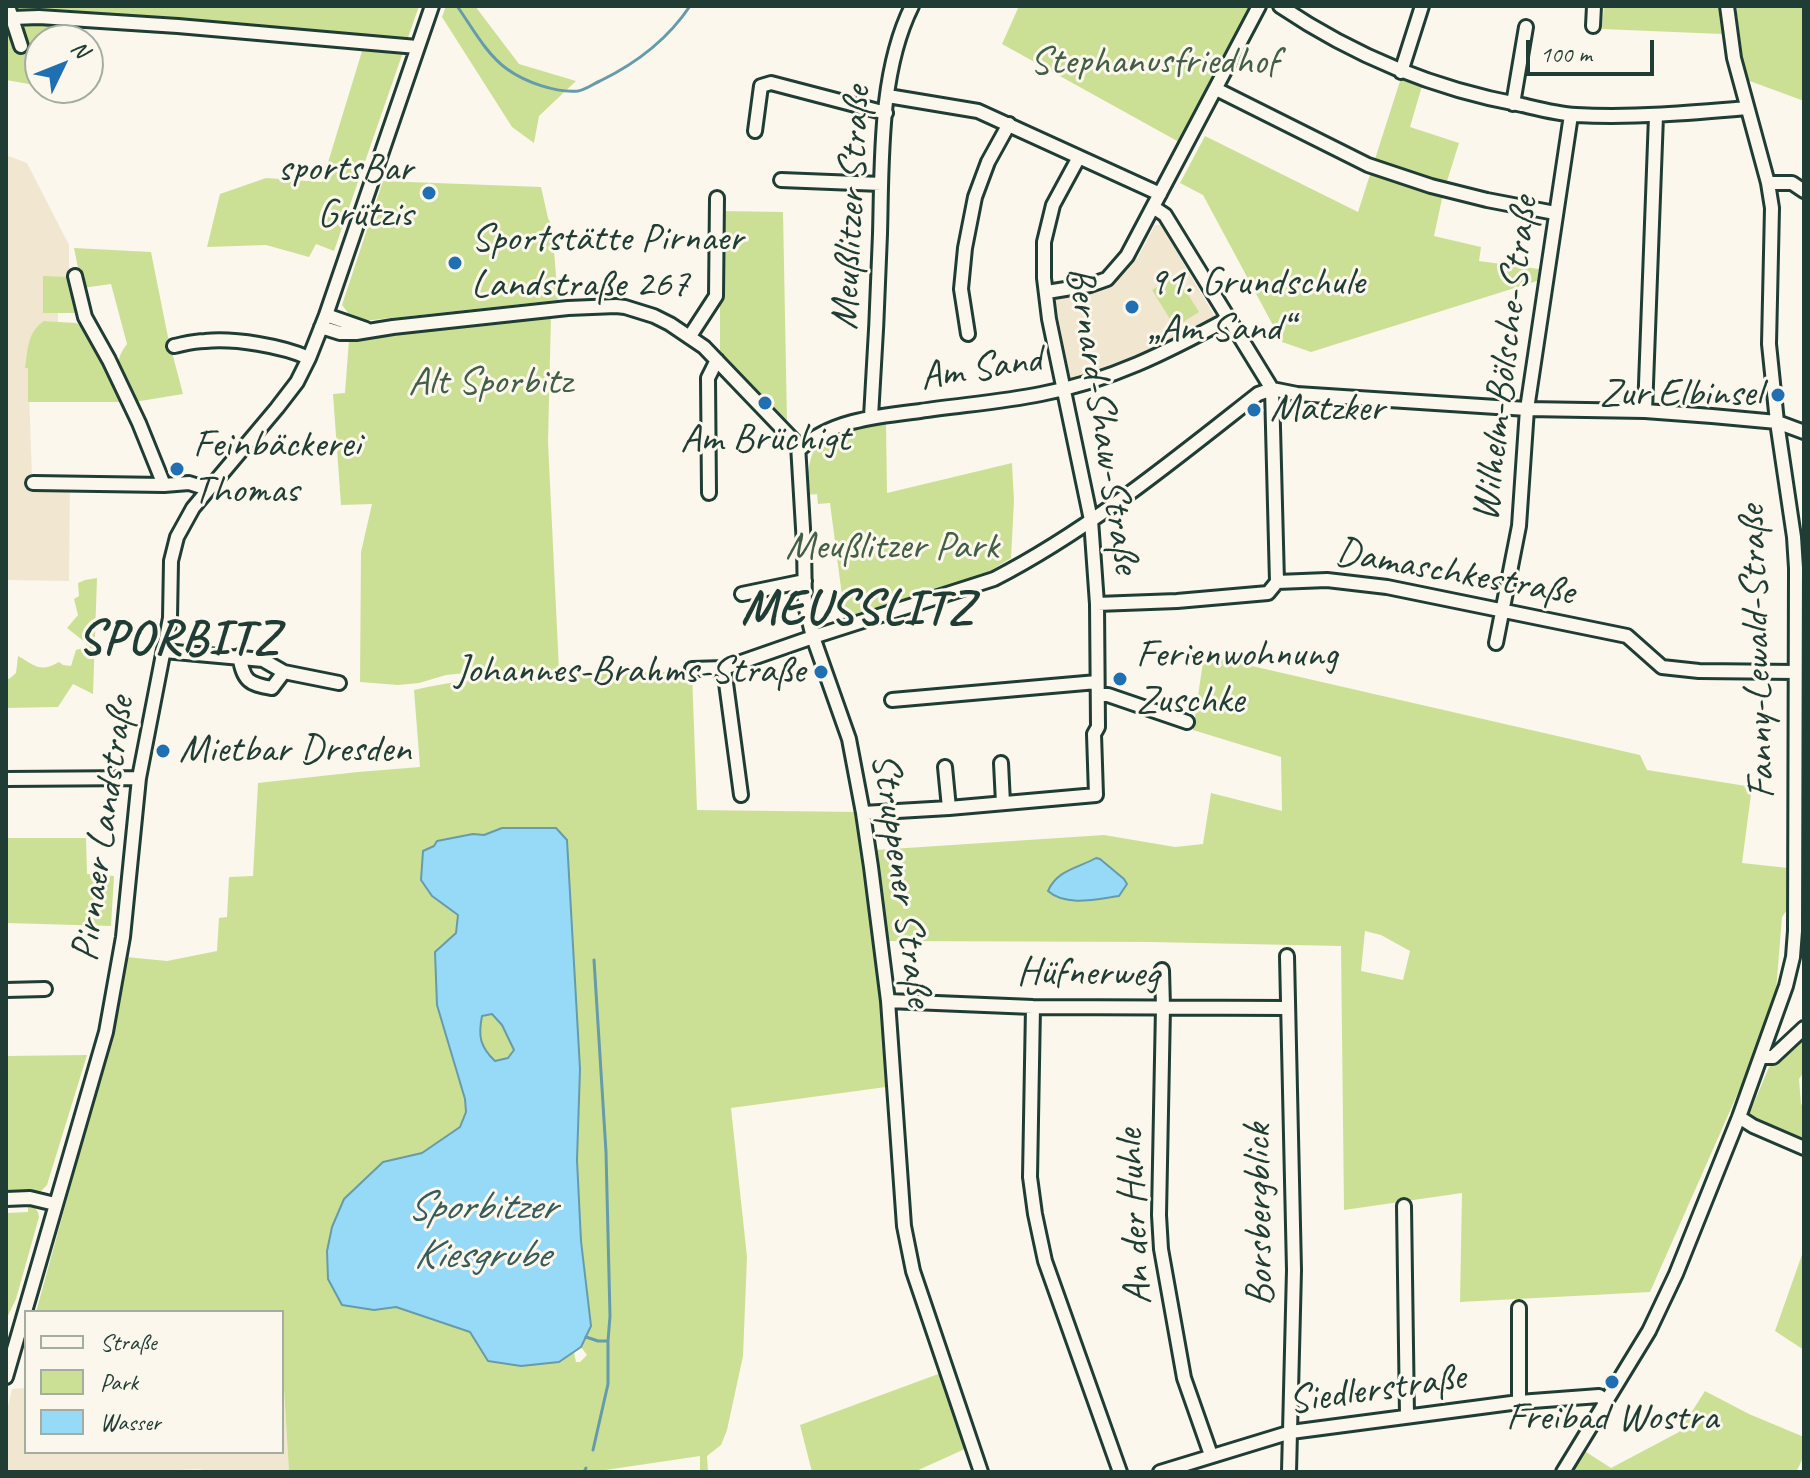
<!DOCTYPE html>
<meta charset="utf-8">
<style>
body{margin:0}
#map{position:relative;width:1810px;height:1478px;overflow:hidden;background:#fbf7ec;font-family:Caveat,sans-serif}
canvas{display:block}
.frame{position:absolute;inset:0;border:8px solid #1f3d34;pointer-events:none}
.legend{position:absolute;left:24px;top:1310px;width:260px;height:144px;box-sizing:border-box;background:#fbf7ec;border:2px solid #a3ada2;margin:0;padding:10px 14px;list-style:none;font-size:24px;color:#1f3d34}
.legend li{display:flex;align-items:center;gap:16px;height:40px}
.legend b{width:40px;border:2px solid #a3ada2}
.north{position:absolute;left:24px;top:24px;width:80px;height:80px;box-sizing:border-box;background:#fbf7ec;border:2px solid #a3ada2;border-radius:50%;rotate:47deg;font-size:22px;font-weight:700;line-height:32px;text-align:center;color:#1f3d34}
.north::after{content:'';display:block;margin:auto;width:28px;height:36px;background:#1f6fb2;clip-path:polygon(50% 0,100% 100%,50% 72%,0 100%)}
.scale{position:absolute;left:1526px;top:40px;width:128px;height:36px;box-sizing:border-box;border:4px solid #1f3d34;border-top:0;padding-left:10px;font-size:24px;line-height:28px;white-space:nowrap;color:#1f3d34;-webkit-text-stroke:6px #fbf7ec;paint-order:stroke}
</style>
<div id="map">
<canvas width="1810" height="1478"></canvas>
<div class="frame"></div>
<ul class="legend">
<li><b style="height:10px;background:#fbf7ec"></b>Straße</li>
<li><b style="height:22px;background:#cce095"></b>Park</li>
<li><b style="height:22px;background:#96daf8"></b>Wasser</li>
</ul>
<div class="north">N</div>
<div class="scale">100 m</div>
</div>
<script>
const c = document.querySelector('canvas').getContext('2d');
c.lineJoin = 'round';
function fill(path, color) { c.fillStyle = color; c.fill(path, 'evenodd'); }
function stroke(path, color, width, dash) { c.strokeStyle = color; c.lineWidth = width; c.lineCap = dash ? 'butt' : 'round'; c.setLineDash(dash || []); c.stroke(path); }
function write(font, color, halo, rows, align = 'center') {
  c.font = font + ' Caveat,sans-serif'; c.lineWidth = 6; c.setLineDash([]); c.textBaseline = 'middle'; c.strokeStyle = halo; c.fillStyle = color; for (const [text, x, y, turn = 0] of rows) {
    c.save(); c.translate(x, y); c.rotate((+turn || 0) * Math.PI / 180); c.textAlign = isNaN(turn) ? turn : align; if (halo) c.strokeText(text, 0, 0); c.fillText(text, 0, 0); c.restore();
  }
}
const built = new Path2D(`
 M6,155L27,163L69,245V277L57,278L58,322L44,321L28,368L32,476L70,477L69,581L6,580Z
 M1155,225H1161L1215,317L1164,346L1118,367L1071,380L1054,297L1105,287L1121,275L1138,257Z
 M282,1356L289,1472H207L200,1469L124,1472H6V1416L12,1389L26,1388V1452H282Z`);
const green = new Path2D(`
 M15,6H419L334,251L316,244L309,257L266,245L207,247L220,194L266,178L322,182L363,48L64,27V40H40V86L6,80V23Z
 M446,6H475L519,64L576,81L539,116L534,143L512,127L442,17Z
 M1019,6H1250L1209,82L1179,142L1002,44Z
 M1604,6H1718L1722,34L1602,29Z
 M1736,6H1804V101L1747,80L1743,63Z
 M1401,78L1422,86L1410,127L1459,143L1443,194L1434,236L1481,247L1479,261L1539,269L1537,281L1311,352L1282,342L1203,195L1180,183L1205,136L1358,212Z
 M383,181L541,187L548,218L552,226L558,300L363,321L352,318L342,305Z
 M720,211L783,212L787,422L720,354Z
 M74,248L151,252L168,337L183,394L134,402C122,380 109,367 127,344L111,284L82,288Z
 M1176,275L1199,312L1175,327L1152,290Z
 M43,276L69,277L78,310L75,313H43Z
 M551,316L548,442L559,670L476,672L446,675L419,683L398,685L360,682L361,552L372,504L341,505L333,394L345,393L349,339Z
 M44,321L76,323L85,328L124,402H28V368H25C28,350 27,332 44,321Z
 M886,423L887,493L1012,463L1014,501L1011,558L977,579L845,619L830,503L818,504L817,494L807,495C808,474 807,454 823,438Z
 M97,578L93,694L73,684L58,707L6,708V677L9,679L16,673L18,656C36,666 40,673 59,662L63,665L71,666L76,650L86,647V643L67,628L78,615L74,599L79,596L78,583L85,580Z
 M1204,655L1640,755L1647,770L1752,787L1742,863L1788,868L1787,910L1782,917L1776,991L1748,1070L1650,1292L1460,1302L1462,1193L1344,1210L1341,946L1150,942L889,941L876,850L1104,835L1175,847L1203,844L1211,793L1282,811L1281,757L1193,730ZM1365,931L1381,935L1410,951L1403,980L1361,971Z
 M636,672L635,682L639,679V672H692L697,810L857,812L881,1004L886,1087L731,1108L747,1257L743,1356L727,1430L721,1445L707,1456L708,1472H700V1456L592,1472H289L282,1356V1312H36L113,1032L126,957L167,961L217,951L219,918L227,917L229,877L253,876L258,783L358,772L420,767L414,690C486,673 562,676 636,672ZM502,828H556L567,840L580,1069L577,1160L581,1241L591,1326L581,1347L587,1355L580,1362H576L574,1352L559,1362L521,1366L471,1332L396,1307L383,1162L422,1153L460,1127L466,1112L456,933L458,915L432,896L473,834L483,835Z
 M6,838H86L87,874L114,876L111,926L6,923Z
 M492,1014L502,1025L514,1050L508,1058L495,1061C480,1047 478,1036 482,1016Z
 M1804,1033V1072L1799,1079L1801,1104L1804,1107V1144L1748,1117L1769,1067L1785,1055Z
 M87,1055L47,1185L41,1191L6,1192V1056Z
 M28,1205L34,1207L38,1212L39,1217L16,1299L6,1320V1213L28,1212Z
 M1804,1249V1350L1775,1331Z
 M941,1373L967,1448L914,1472H812L800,1425Z
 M1705,1391L1749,1414L1804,1437V1456L1796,1472H1570L1583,1450L1611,1468L1679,1432Z`);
const water = new Path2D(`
 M502,828H556L567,840L580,1069L577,1160L581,1241L591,1326L581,1347L559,1362L521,1366L488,1361L470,1332L396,1307L374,1310L342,1305L328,1279L327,1251L332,1227L344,1199L383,1162L422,1153L460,1127L466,1112L465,1099L437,1005L435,952L456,933L458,915L432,896L421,880L423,851L434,846L437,841L473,834L484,835ZM492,1014L502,1025L514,1050L508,1058L495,1061C480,1047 478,1036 482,1016Z
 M1096,858L1100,859L1124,879L1127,884L1119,896C1097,899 1066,907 1048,891C1057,870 1078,868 1096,858Z`);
const stream = new Path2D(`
 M457,6C472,27 486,54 507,69C525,82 556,93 578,91C585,90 593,84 600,81C635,64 668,39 690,6
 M586,1337L598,1341H608
 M593,1450L608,1384V1341L610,1316L606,1152L594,960
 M584,1472L586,1468`);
const minor = new Path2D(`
 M8,6L21,46
 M1280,6C1354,56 1434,89 1522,105C1539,109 1558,114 1576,115C1633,118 1690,113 1747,108
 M12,18L39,17L178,26L417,47
 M1593,26L1594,6
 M1401,72L1422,6
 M1216,89L1368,165L1431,186L1487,200L1555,213
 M888,96L978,111L1160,194
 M1513,104L1526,27
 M755,131L761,86L771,83L886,113
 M781,180L881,184
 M1768,183H1792L1804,191
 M1153,207L1165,215L1272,389L1277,582
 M75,276L85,317L109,360L139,423L164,485
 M1047,292L1090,285L1107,279L1127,256L1259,6
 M326,315L366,329
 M321,327L340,333H356L393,327L568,308L616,306L625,307L654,316L670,324L704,347L798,445L804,545L805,605L813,637L849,739L863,813L871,867L888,1001L904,1226L913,1271L981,1472
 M968,334L961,289L965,248L975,197L988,162L1009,124
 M690,336L716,296L717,198
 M174,346C184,344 194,341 205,341C235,338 282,346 309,358
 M1645,411L1656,116
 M871,417C875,356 878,295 880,234C882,161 879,72 912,6
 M800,449C831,420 879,416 920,411C960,405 1002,402 1041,394C1110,381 1167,352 1228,319
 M33,483L164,485L189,483L208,489
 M709,493L708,378L717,360
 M742,594L805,581
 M1097,604L1177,601L1268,593L1277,582L1327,580L1387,587L1627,636L1662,667L1699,671L1795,672
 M1496,643L1519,526L1527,409L1571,115
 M164,651L263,660L284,672L339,683
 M239,656C244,681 248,684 272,688L284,672
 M724,668L741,795
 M692,669L724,668L813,637L994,579C1089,530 1174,460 1258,394L1272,389L1297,394L1527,409L1645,411L1712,416L1777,422L1804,432
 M1098,695H1108L1187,722
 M892,700L1097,682
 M1001,763L1003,803
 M945,767L949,808
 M6,779L139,778
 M863,813L949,808L1096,795L1094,734L1098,727L1097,604L1091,520L1049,319L1044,278V242L1053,205L1079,157
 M1287,956L1294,1270L1289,1472
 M1162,970L1163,1007L1159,1215L1161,1249L1184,1378L1211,1455
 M6,990L45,989
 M888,1001L1033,1007L1288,1008
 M1033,1007L1030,1177L1035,1214L1045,1261L1120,1472
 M1761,1057H1773L1804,1028
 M1739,1117L1753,1126L1804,1148
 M6,1199L30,1198L55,1204
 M1404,1206L1407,1416
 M1519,1308V1402
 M6,1377L106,1032L123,937L139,778L170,618L171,561L177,537L193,508L277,408L297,382L309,358L326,315L432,6
 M1160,1472L1291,1432L1519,1402L1599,1396L1606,1401
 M1563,1472L1649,1331L1676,1274L1739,1117L1786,986L1793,957L1795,931L1796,568L1794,537L1777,422L1769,344L1772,208L1768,183L1734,58L1727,6`);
const markers = [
 [429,193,8,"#1f6fb2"],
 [455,263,8,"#1f6fb2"],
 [1132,307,8,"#1f6fb2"],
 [1778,395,8,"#1f6fb2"],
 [765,403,8,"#1f6fb2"],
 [1254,410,8,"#1f6fb2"],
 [177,469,8,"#1f6fb2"],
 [821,672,8,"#1f6fb2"],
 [1120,679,8,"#1f6fb2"],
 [163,751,8,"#1f6fb2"],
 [1612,1382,8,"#1f6fb2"]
];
const parkNames = [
 ["Stephanusfriedhof",1154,63],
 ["Alt Sporbitz",490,383],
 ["Meußlitzer Park",892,548]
];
const poiNames = [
 ["sportsBar",413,170,"right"],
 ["Grützis",413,216,"right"],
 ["Sportstätte Pirnaer",471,240],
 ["Landstraße 267",471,286],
 ["91. Grundschule",1148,284],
 ["„Am Sand“",1148,330],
 ["Zur Elbinsel",1762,395,"right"],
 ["Matzker",1270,410],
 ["Am Brüchigt",765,440,"center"],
 ["Feinbäckerei",193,446],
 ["Thomas",193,492],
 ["Ferienwohnung",1136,656],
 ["Zuschke",1136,702],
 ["Johannes-Brahms-Straße",805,672,"right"],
 ["Mietbar Dresden",179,751],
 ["Freibad Wostra",1612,1419,"center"]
];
const streetNames = [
 ["Meußlitzer Straße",852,208,-87],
 ["Wilhelm-Bölsche-Straße",1506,359,-83],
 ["Am Sand",981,369,-9],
 ["Bernard-Shaw-Straße",1102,420,81],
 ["Damaschkestraße",1455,573,10],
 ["Fanny-Lewald-Straße",1758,652,-92],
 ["Pirnaer Landstraße",104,829,-82],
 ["Struppener Straße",901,880,82],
 ["Hüfnerweg",1088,974,1],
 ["Borsbergblick",1260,1215,-91],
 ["An der Huhle",1135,1217,-93],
 ["Siedlerstraße",1377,1390,-8]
];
const waterNames = [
 ["Sporbitzer",481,1208],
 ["Kiesgrube",481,1256]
];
const districtNames = [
 ["MEUSSLITZ",858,610],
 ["SPORBITZ",179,640]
];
fill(built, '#f1e6d0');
fill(green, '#cce095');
fill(water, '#96daf8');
stroke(water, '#669baa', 2);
stroke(stream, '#669baa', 3);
stroke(minor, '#1f3d34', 18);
stroke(minor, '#fbf7ec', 12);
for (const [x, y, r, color] of markers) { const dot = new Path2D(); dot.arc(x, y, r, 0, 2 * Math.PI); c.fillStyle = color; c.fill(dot); stroke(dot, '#fbf7ec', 3); }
write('40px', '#425e47', '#fbf7ec', parkNames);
write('40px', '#1f3d34', '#fbf7ec', poiNames, 'left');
write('40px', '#1f3d34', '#fbf7ec', streetNames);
write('italic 42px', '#375c5b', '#fbf7ec', waterNames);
c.letterSpacing = '2px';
write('bold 48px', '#1f3d34', '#fbf7ec', districtNames);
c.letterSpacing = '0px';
</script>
